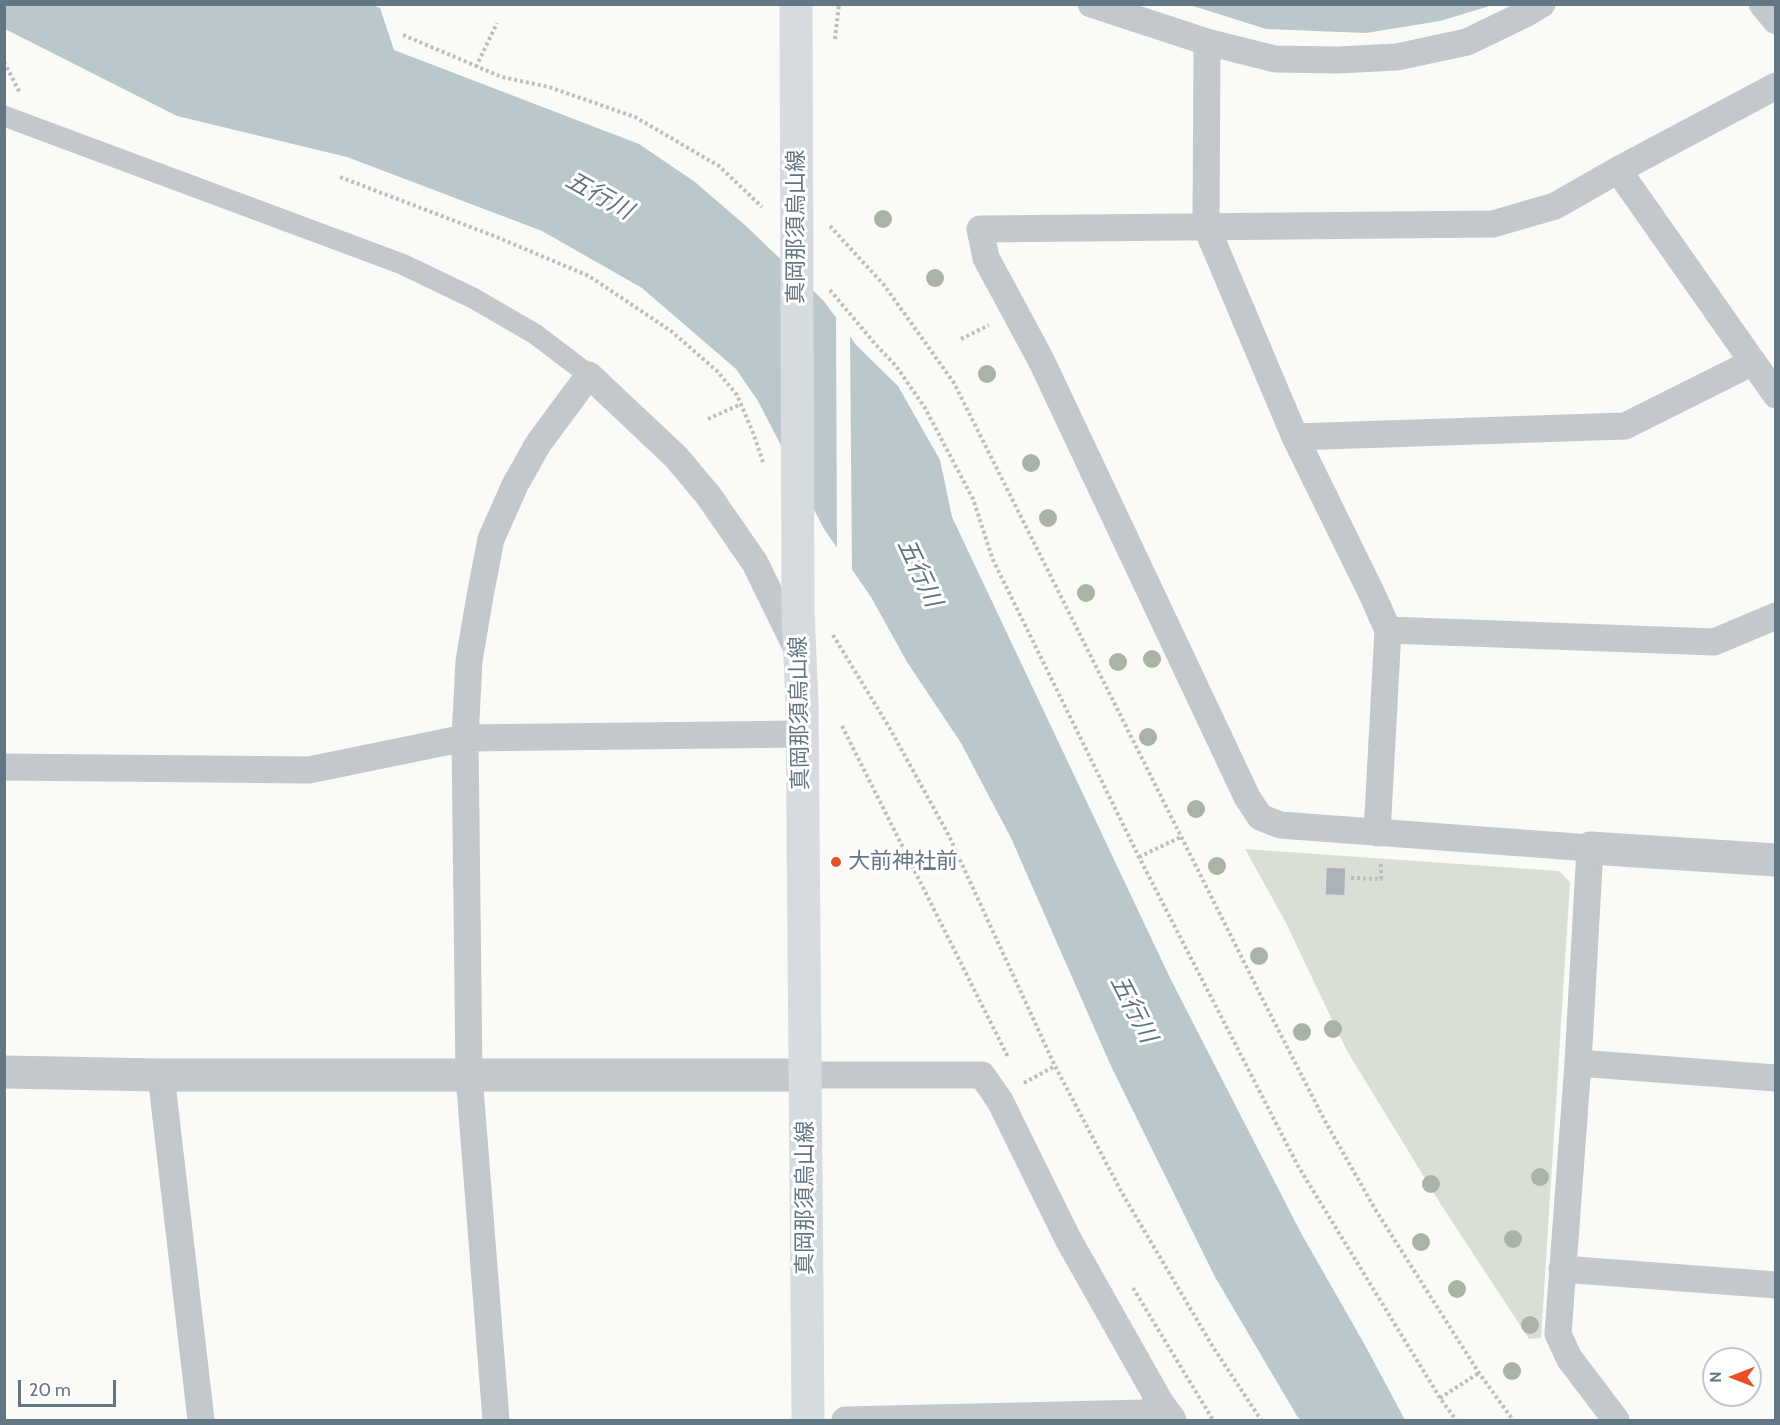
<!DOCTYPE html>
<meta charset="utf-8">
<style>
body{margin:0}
#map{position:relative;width:1780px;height:1425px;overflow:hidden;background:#fafaf7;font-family:Cabin,sans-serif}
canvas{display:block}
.frame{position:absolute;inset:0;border:6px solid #637684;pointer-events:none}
.north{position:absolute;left:1702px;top:1347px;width:60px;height:60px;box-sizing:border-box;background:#fff;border:2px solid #c1c8ce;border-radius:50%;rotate:270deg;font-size:16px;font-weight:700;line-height:24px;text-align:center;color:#637684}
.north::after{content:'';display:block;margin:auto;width:21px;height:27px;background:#eb4f26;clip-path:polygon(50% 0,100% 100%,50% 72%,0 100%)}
.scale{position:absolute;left:18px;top:1380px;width:98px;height:27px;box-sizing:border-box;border:3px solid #637684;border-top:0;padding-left:8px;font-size:18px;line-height:21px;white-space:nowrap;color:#637684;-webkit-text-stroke:4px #fff;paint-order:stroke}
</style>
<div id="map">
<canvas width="1780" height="1425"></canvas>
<div class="frame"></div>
<div class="north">N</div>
<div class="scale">20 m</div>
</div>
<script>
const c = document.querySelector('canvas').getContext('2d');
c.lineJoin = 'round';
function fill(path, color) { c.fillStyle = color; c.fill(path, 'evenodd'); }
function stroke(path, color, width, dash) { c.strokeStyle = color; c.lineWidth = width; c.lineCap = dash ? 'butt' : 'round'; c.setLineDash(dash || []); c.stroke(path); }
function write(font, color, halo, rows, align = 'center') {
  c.font = font + ' Cabin,"Noto Sans JP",sans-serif'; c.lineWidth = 6; c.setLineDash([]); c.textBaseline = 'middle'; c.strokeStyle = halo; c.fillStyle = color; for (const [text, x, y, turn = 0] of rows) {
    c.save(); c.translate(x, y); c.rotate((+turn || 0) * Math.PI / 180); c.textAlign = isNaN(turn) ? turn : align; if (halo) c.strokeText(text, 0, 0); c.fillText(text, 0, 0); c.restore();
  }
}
const green = new Path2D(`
 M1245,849L1559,871L1570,882L1541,1338L1529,1339L1440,1203L1347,1051L1285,921Z`);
const water = new Path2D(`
 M4,5H373L380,8L394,50L639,144L695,182L746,226L823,300L857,346L898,386L940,460L952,517L1171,980L1301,1233L1366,1347L1405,1420H1301L1297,1416L1215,1277L1111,1066L1011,838L961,743L907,662L871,597L824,529L758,401L736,369L642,288L542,231L347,157L177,116L5,29Z
 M1190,5H1493L1440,21L1366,33L1266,29Z`);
const pier = new Path2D(`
 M836,313L850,333L852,574L837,552Z`);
const building = new Path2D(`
 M1326,867L1346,868L1345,896L1325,895Z`);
const path = new Path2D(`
 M403,35L502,77L549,87L635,117L719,166L762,207
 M835,39L839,4
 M4,62L20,93
 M476,67L497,23
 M340,177L494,236L589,276L671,331L717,371L737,395L754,435L763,462
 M830,226L884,285L954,383L1264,1002L1325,1121L1375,1209L1479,1373L1513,1420
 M830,290L876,345L896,366L925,408L973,499L993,560L1139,857L1298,1166L1440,1398L1456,1420
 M961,339L989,325
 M708,419L741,404
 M833,635L889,727L948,834L1055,1066L1122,1193L1213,1347L1261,1420
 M842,726L1008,1057
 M1139,857L1181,837
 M1351,878L1381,879V862
 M1024,1083L1055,1066
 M1133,1288L1213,1420
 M1440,1398L1479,1373`);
const pedestrian = new Path2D(`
 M4,116L402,264L473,298L535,334L589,375`);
const minor = new Path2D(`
 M1091,4L1207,42L1275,59L1337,60L1397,57L1467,42L1527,13L1542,4
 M1762,4L1776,21
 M1207,42L1206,226L1295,437L1372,594L1388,630L1377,833
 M1618,170L1776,395
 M1295,437L1625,426L1753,362
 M1388,630L1714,642L1776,616
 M4,767L309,770L465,738L802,734
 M1578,1063L1776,1078
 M161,1075L201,1420
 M806,1075H982L1000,1101L1068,1239L1160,1402L1173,1420
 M1562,1269L1776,1285
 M496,1420L469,1075L465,738L469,661L480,596L491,539L515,485L538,444L589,375L676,457L708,495L755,563L798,651
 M845,1420L1146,1413L1160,1402
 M1616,1420L1569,1358L1558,1334L1578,1063L1590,848L1280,825L1260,817L1247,797L1041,360L986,258L980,229L1493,224L1555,206L1618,170L1776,86`);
const tertiary = new Path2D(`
 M1590,848L1776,860
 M4,1072L161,1075H806`);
const primary = new Path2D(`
 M796,4L798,612L802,702L808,1420`);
const trees = [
 [883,219],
 [935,278],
 [987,374],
 [1031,463],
 [1048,518],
 [1086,593],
 [1152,659],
 [1118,662],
 [1148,737],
 [1196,809],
 [1217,866],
 [1259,956],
 [1333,1029],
 [1302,1032],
 [1540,1177],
 [1431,1184],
 [1513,1239],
 [1421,1242],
 [1457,1289],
 [1530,1325],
 [1512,1371]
];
const markers = [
 [836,862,6,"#eb4f26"]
];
const streetNames = [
 ["真岡那須烏山線",797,227,-90],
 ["真岡那須烏山線",800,713,-91],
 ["真岡那須烏山線",806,1198,-90]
];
const poiNames = [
 ["大前神社前",848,862]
];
const waterNames = [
 ["五行川",599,196,29],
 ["五行川",919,573,65],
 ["五行川",1133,1009,63]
];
fill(green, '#dadfd6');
fill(water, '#bac7cb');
fill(pier, '#fafaf7');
fill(building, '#a9b3b9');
stroke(building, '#dcdcd9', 1.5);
stroke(path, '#bbbfc2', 4, [3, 3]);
stroke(pedestrian, '#c3c8cc', 21);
stroke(minor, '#c3c8cc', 27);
stroke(tertiary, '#c3c8cc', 33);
stroke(primary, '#d6dbdf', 33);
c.fillStyle = '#a9b4a6';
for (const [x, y] of trees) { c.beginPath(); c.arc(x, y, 9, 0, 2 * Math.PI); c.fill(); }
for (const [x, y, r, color] of markers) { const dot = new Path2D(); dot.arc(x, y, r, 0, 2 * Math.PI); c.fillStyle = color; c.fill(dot); stroke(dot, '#fff', 2); }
write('22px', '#637684', '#fff', streetNames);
write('22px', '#637684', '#fff', poiNames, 'left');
write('italic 24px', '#5e767d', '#fff', waterNames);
</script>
